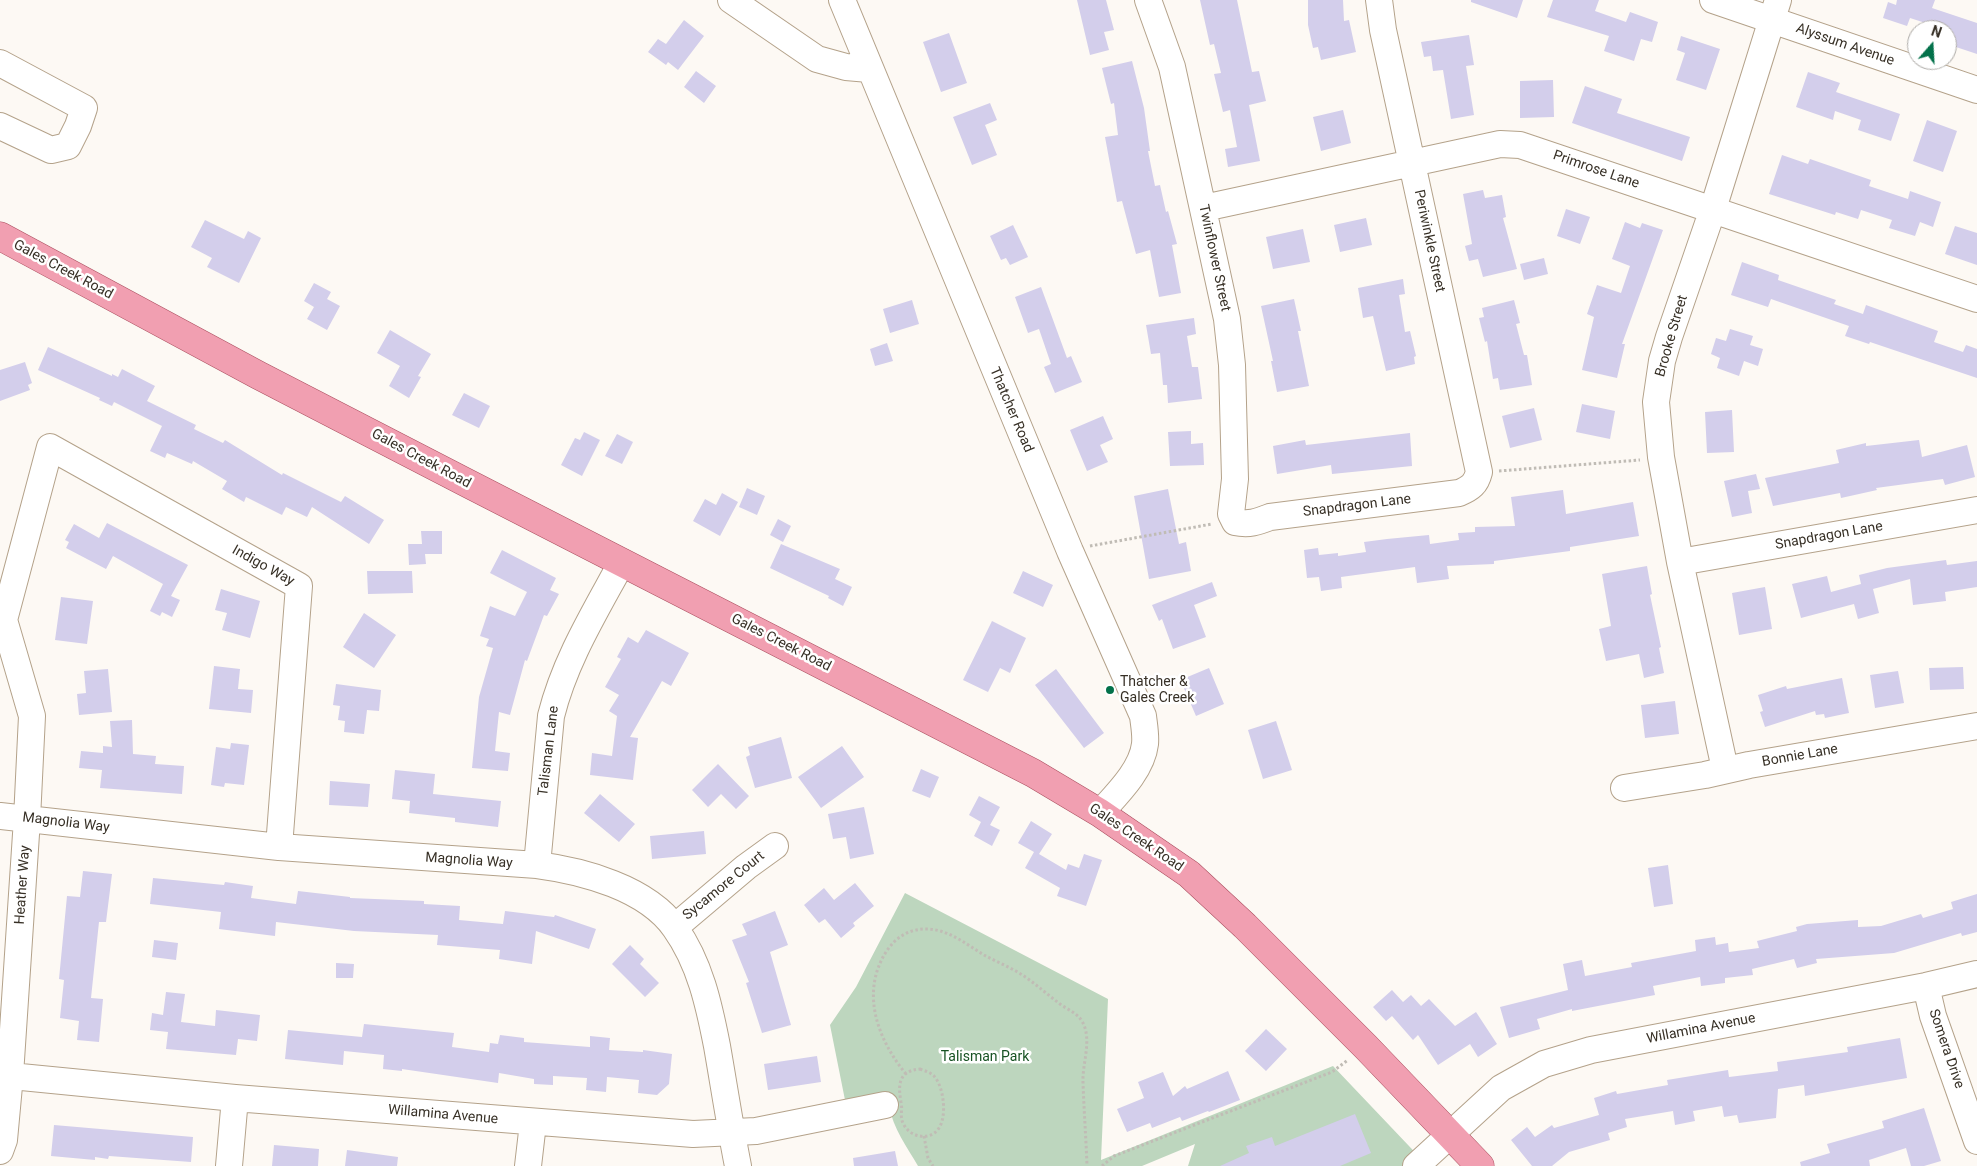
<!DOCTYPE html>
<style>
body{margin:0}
#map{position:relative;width:1977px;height:1166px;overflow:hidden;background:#fdf9f4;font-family:Roboto,sans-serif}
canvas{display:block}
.north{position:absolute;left:1907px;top:20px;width:50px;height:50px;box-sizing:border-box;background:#fff;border:1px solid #afaca8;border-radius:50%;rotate:19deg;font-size:14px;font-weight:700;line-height:20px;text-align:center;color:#373026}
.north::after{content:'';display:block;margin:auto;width:18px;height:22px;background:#03714a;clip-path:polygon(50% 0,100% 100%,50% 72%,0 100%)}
</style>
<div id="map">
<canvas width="1977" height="1166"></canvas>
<div class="north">N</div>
</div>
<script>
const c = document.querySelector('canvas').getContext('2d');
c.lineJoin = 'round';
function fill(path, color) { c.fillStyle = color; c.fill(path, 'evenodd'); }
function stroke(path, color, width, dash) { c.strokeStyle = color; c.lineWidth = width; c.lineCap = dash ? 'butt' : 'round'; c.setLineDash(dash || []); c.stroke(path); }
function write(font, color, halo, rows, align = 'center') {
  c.font = font + ' Roboto,sans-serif'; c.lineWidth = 5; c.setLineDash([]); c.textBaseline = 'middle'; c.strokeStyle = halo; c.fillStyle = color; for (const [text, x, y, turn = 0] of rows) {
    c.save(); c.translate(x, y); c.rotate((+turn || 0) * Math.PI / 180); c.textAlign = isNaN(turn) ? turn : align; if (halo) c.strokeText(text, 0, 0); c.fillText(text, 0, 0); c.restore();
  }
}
const green = new Path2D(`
 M905,893L1108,999L1101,1160L1333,1066L1428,1166H1188L1195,1144L1142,1166H918C907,1147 893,1128 889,1106L845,1100L830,1025L856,987Z`);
const building = new Path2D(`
 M1077,0H1106L1114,30L1104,32L1109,50L1090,55Z
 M1200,0H1237L1252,72L1259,71L1266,101L1249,105L1260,161L1228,167L1225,149L1237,147L1230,110L1223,112L1214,74L1221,73L1214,44L1210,45Z
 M1308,0H1343L1344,21L1349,20L1356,52L1321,60L1318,47L1313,48L1308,25Z
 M1471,0H1523L1517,18L1471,2Z
 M1553,0H1599L1595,11L1626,22L1630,12L1658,22L1652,42L1641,39L1634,61L1604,51L1609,36L1547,17Z
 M1897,0H1935L1932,8L1977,23V54L1947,44V30L1910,18L1907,26L1883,18L1888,2L1896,5Z
 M684,20L704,36L678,70L668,62L666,65L648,52L658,39L666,44Z
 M949,33L967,83L941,92L923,42Z
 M1469,35L1474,65L1466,66L1474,115L1451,119L1443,70L1433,71L1431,56L1424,57L1421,42Z
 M1681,36L1720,49L1706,90L1676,80L1685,53L1677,50Z
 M1132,61L1144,108L1150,151H1148L1155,186L1160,185L1166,212L1168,211L1177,244L1172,245L1181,293L1159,297L1150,250L1136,254L1122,201L1117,202L1105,137L1118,135L1114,103L1111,104L1102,68Z
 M696,71L716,86L704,103L684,87Z
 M1808,72L1840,83L1836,92L1900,114L1891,141L1858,130L1861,120L1835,111L1833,120L1796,107Z
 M1553,80L1554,117L1520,118V81Z
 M1585,86L1622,99L1617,113L1690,137L1682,161L1572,123Z
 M990,103L997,120L985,125L997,155L972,165L953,117Z
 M1343,110L1351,143L1321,151L1313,117Z
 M1927,120L1957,131L1943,172L1913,161Z
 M1782,155L1808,164L1810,159L1871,180L1869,186L1908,199L1910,191L1941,202L1933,227L1920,222L1915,236L1889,228L1892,220L1861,210L1858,219L1836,212L1835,215L1769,194Z
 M1483,190L1485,198L1502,195L1506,217L1503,218L1517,269L1483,277L1478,259L1469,261L1465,246L1472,244L1463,194Z
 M1566,209L1590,217L1580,244L1557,236Z
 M1366,218L1372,245L1340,252L1334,225Z
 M205,220L244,239L248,231L261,238L239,283L207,267L212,258L191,247Z
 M1625,222L1640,228L1642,223L1663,230L1622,344H1625L1617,378L1582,370L1594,317L1587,314L1597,285L1621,293L1630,266L1612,259Z
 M1013,225L1028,257L1010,265L1006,258L1001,260L990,236Z
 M1955,226L1977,233V265L1945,254Z
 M1303,229L1310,262L1273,269L1266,237Z
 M1544,258L1548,274L1524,280L1520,264Z
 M1742,262L1779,275L1778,280L1836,300L1834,304L1863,314L1866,305L1938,331L1934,342L1963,352L1966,345L1977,349V378L1870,342L1869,344L1845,336L1849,326L1771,299L1768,307L1731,295Z
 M1403,279L1405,294L1399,295L1405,332L1410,331L1416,356L1414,357L1415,364L1386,371L1373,316L1363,318L1358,288Z
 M314,283L331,292L327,299L340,306L327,330L307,319L314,307L304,301Z
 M1041,287L1067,358L1071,356L1082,382L1055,393L1044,367L1051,364L1039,329L1028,333L1015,297Z
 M1294,299L1301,331H1298L1309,386L1277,392L1271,361H1273L1261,306Z
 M912,300L919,324L890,333L883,309Z
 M1514,300L1520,323L1516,324L1524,355H1527L1532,385L1500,390L1498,378L1493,379L1487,341L1485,342L1479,318L1484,317L1482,308Z
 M1194,318L1196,334L1187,336L1192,367H1198L1202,399L1168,403L1167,385H1163L1160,353L1151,354L1146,325Z
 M1730,329L1753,336L1750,345L1763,349L1758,366L1744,361L1739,376L1717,368L1720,358L1711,354L1716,338L1726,341Z
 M390,330L431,354L418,376L421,377L409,398L389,386L400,366L377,353Z
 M887,343L893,361L875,366L870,349Z
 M48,347L112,376V374L118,377L122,369L155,386L147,401L196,425L194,429L223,443L225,440L282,475L283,473L341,502L345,496L384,520L369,544L312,507L307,517L286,507L282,515L246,497L244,502L222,489L227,481L193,461L192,464L167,453L165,458L150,451L162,426L114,402L112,406L99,400L100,398L38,370Z
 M25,362L32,383L28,385L30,390L0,401V370Z
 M464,393L490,406L479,428L452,415Z
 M1582,404L1615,411L1610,439L1576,432Z
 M1534,408L1542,440L1510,448L1502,416Z
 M1732,410L1734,452L1707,453L1705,412Z
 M1103,416L1113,439L1100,445L1108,462L1087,471L1070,430Z
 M1191,431V444L1203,443L1204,465L1170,466L1168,432Z
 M584,432L600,440L582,476L561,465L575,438L580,440Z
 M1410,433L1412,466L1332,474L1331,465L1277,474L1273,446L1305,440L1306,445Z
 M617,434L633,442L622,464L605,456Z
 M1919,440L1922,457L1967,445L1975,477L1945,485L1943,479L1876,488L1877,490L1841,498L1840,493L1773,506L1765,478L1839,463L1836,450L1866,443V446Z
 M1756,474L1760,489L1748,491L1752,513L1732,517L1724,481Z
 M747,488L765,496L757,515L739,507Z
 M1168,489L1179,544L1186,542L1191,571L1149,579L1134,496Z
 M1563,490L1566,514L1633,502L1639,536L1570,547V551L1494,561V564L1447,566L1449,579L1417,583L1415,567L1341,577L1342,588L1321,591L1319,577L1307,578L1304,550L1318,548L1319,555L1338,553V556L1366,552L1364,542L1387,539L1429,535L1430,544L1459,540L1458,533L1475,532V527L1515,526L1511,497Z
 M722,493L738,502L720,536L693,521L705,499L716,505Z
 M778,519L791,526L783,542L770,535Z
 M107,523L188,565L171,596L180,600L172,617L162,612L160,616L150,611L163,584L113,556L106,569L66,548L69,542L65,540L74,524L99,538Z
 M421,531H442V554H425L426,564L409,565L408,544H422Z
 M781,544L840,569L835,579L852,587L843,606L828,598L829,596L770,568Z
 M502,550L556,578L550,590L559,594L547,616L544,615L527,661L525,660L510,715L499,712L495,751L510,753L508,771L472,768L479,697L493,648L486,646L489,639L480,636L490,606L515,616L527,592L490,573Z
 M1946,560L1947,565L1977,561V587L1945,592L1946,601L1913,605L1910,579L1873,589L1879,613L1858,619L1854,604L1801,618L1792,584L1827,576L1831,592L1861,584L1859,575L1887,568Z
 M1647,566L1652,594L1650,595L1661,647L1659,648L1664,673L1644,678L1639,654L1606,661L1599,629L1611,626L1602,574Z
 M367,571H412L413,593L368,594Z
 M1023,571L1053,585L1043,607L1013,593Z
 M1212,582L1217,596L1194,605L1206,637L1173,649L1162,619L1159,621L1152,605Z
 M1765,587L1772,629L1739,635L1732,593Z
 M221,589L260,601L250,638L222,630L227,613L215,610Z
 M61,597L93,601L87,644L55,640Z
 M364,613L396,635L374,668L343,647Z
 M992,621L1026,638L1010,673L1000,668L988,692L963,680Z
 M646,630L689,653L671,686L662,681L630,737L638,738L633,780L590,775L592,753L612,756L617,716L609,711L619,695L605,687L621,659L617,657L628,637L638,643Z
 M214,666L240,669L238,689L253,690L251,713L209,709Z
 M1963,667L1964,689L1930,690L1929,668Z
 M1209,668L1224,704L1196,716L1183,686L1187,684L1185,678Z
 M108,669L112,712L79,715L77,694L86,693L84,671Z
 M1056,669L1104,733L1084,748L1035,685Z
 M1898,671L1904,703L1875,708L1870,675Z
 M1842,678L1849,713L1825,718L1824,714L1816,715L1815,711L1765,727L1760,712L1763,711L1758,695L1786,686L1787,689Z
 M336,684L381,690L379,711L367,710L364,734L344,732L345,721L338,720L340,706L333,705Z
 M1675,701L1679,734L1645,738L1641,705Z
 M132,720L133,754L156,756L155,764L184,766L182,794L100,788L102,770L79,768L81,751L103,753V746L112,747L110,721Z
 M1276,721L1292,770L1263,779L1248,730Z
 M781,737L792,778L755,788L746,757L750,755L748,747Z
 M231,743L249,745L244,785L225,783L224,787L211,785L216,747L230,749Z
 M842,746L864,777L821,808L798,777Z
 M718,764L749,796L736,809L721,794L708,807L692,790Z
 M921,769L939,777L930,798L912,791Z
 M395,770L435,774L433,794L501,801L498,827L455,822V818L409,813L410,801L392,799Z
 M330,781L370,784L368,807L329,805Z
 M600,794L635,824L619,842L584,813Z
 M979,796L1000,807L990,825L1000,830L992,846L974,836L981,822L969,815Z
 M864,807L874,854L850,859L846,837L833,839L828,814Z
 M1031,821L1052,834L1039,854L1066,870L1068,864L1079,868L1084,854L1102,860L1086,906L1057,896L1060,888L1025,868L1034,852L1018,843Z
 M704,831L706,854L652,859L650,836Z
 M1668,865L1673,904L1654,907L1648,868Z
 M83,871L112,874L106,922H99L91,998L103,999L99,1042L77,1040L79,1021L60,1018L64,980L59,979L67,896L80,897Z
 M153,878L224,885L225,882L253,886L251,898L296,904L298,891L350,897V898L424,901V904L460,906L459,920L503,924L505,911L554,917L555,915L596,929L589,949L536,931L532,964L499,959L500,950L437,945L438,935L354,931L276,922L275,936L219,929L221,912L150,904Z
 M855,883L874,906L853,923L855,926L841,938L825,919L819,923L804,905L824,888L834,900Z
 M1977,894V932L1962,936L1961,933L1894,953L1816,959L1817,963L1797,968L1794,959L1752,969L1753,975L1725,978V983L1701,986L1700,977L1653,986L1655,995L1572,1011V1009L1537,1019L1540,1029L1509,1038L1500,1007L1568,990L1563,964L1582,960L1585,976L1632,967L1631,963L1696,951L1695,940L1715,937L1716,945L1728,943L1729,952L1759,948L1757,941L1797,931L1796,927L1807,924L1858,920V927L1881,926L1921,914L1923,918L1953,909L1951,902Z
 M775,911L788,945L770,952L791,1025L762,1033L746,983L749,982L732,940L747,935L742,924Z
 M154,940L178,943L176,960L152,957Z
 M630,945L644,959L640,964L659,983L645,997L612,964Z
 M336,963L354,964L353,978H336Z
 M1392,990L1403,1002L1411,995L1421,1006L1429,999L1455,1026L1476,1012L1497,1044L1478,1057L1470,1044L1438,1065L1418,1035L1413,1040L1392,1016L1386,1021L1373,1007Z
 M166,992L185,994L181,1022L215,1026L216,1010L260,1015L257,1041L238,1039L236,1055L166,1049L168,1032L150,1030L152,1013L163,1015Z
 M364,1024L454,1033L452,1047L489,1052L490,1043L498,1044L500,1035L524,1038V1042L590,1047V1036L610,1038L609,1050L643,1052V1050L672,1054L669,1084L657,1095L638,1093L639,1080L607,1077L606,1092L586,1090L587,1078L553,1076V1085L534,1084V1079L499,1073L498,1083L402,1069V1071L383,1069L384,1055L344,1051L343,1065L285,1059L288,1030L362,1037Z
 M1266,1029L1287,1049L1266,1071L1245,1051Z
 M1900,1038L1907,1078L1805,1096L1804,1085L1778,1089L1776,1118L1739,1123L1737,1115L1724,1117L1722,1106L1693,1111L1695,1121L1675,1125L1673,1111L1625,1119L1627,1127L1608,1133L1610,1140L1569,1152L1552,1166H1532L1511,1140L1527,1127L1535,1137L1552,1125L1554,1128L1599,1115L1594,1098L1616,1091L1617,1094L1668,1085L1667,1080L1728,1070L1729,1077L1778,1071L1777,1062L1848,1052L1847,1047Z
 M817,1056L821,1082L768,1090L764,1064Z
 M1228,1071L1240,1100L1209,1112L1208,1111L1182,1121L1180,1117L1152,1128L1150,1123L1127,1132L1117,1109L1144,1098L1138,1082L1163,1072L1173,1096L1185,1086L1187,1089Z
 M1924,1108L1941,1161L1924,1166H1911L1906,1148L1869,1160L1870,1166H1801L1800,1162L1830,1153L1827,1144L1884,1128L1882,1121Z
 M1355,1114L1371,1153L1340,1166H1220L1249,1153L1246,1146L1272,1137L1275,1146Z
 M54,1125L193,1137L191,1162L109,1156L108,1159L95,1157V1160L51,1156Z
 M274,1145L319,1149L318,1166H272Z
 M347,1150L398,1157L397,1166H345Z
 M895,1151L898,1166H854L853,1158Z`);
const path = new Path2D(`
 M1499,471L1640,460
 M1090,546L1212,524
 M920,1069C925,1071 930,1072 934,1076C944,1087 947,1116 939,1128C931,1141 911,1138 904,1125C899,1117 903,1110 901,1102C898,1085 898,1071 920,1069Z
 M906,1074C878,1040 860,993 886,952C895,938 908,929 926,929C948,929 966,944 984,955C997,962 1012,968 1024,976C1037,985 1048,995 1060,1004C1068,1010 1078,1013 1083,1023C1092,1041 1082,1064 1083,1083C1084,1111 1086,1138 1087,1166
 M924,1136L928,1158L933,1166
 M1102,1166L1114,1156L1332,1072L1348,1060`);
const minor = new Path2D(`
 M731,0L817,59L846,67L869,69
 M842,0L1070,551L1143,716C1144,725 1146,735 1145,744C1142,770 1117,794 1100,813
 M1148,0L1172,67L1227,319L1232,365L1235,479L1231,514L1235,522C1249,525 1257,522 1270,517L1459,493C1471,488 1476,484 1479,472L1383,30L1379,0
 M1713,0L1977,90
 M0,63L84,108L78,126L68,146L51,150L0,126
 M1204,208L1500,144L1520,145L1977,299
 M1680,562L1977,510
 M1725,769L1680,562L1661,457L1656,402L1662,361L1669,337L1713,209L1778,0
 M1624,788L1705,775L1749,765L1977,726
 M0,816L279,847L537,865C583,871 647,888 675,928C700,963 709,1005 717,1046C724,1086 730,1126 738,1166
 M537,865L551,716C565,660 595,612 622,562
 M675,927L746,867L775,846
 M1926,986L1933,1016L1977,1141
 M0,1075L235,1098L693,1134L756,1131L885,1105
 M0,1151L4,1140L10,1075L27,819L32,716L4,620L50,447L299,586L279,847
 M229,1166L235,1098
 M528,1166L533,1123
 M1416,1166L1501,1088L1544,1064L1591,1050L1926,986L1977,974`);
const major = new Path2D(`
 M0,236L258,375L469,484L1033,773L1100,813L1189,874L1245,926L1366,1047L1480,1166`);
const markers = [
 [1110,690,5,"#03714a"]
];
const streetNames = [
 ["Alyssum Avenue",1845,45,19],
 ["Primrose Lane",1596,170,19],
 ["Periwinkle Street",1429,241,78],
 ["Twinflower Street",1214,258,78],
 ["Gales Creek Road",63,270,28],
 ["Brooke Street",1672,336,-74],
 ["Thatcher Road",1011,410,67],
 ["Gales Creek Road",421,459,28],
 ["Snapdragon Lane",1357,506,-7],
 ["Snapdragon Lane",1829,536,-10],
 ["Indigo Way",263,566,29],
 ["Gales Creek Road",781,643,27],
 ["Talisman Lane",549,751,-83],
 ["Bonnie Lane",1800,756,-10],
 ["Magnolia Way",66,823,7],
 ["Gales Creek Road",1136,838,34],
 ["Magnolia Way",469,861,4],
 ["Heather Way",23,885,-86],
 ["Sycamore Court",724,886,-39],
 ["Willamina Avenue",1701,1029,-11],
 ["Somera Drive",1946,1049,71],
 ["Willamina Avenue",443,1115,5]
];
const poiNames = [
 ["Thatcher &",1120,682],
 ["Gales Creek",1120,698]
];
const parkNames = [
 ["Talisman Park",985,1057]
];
fill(green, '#bdd6be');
fill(building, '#d3ceeb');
stroke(minor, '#b4a28a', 28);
stroke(major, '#aa4f5f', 29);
stroke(path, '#c0bcb5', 3, [2.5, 2.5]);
stroke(minor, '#fff', 26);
stroke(major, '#f19fb1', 28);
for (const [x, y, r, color] of markers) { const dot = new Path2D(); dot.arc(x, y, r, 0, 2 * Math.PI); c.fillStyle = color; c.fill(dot); stroke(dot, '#fff', 2); }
write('14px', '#373026', '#fff', streetNames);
write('14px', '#373026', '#fff', poiNames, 'left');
write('14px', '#175223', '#fff', parkNames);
</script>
